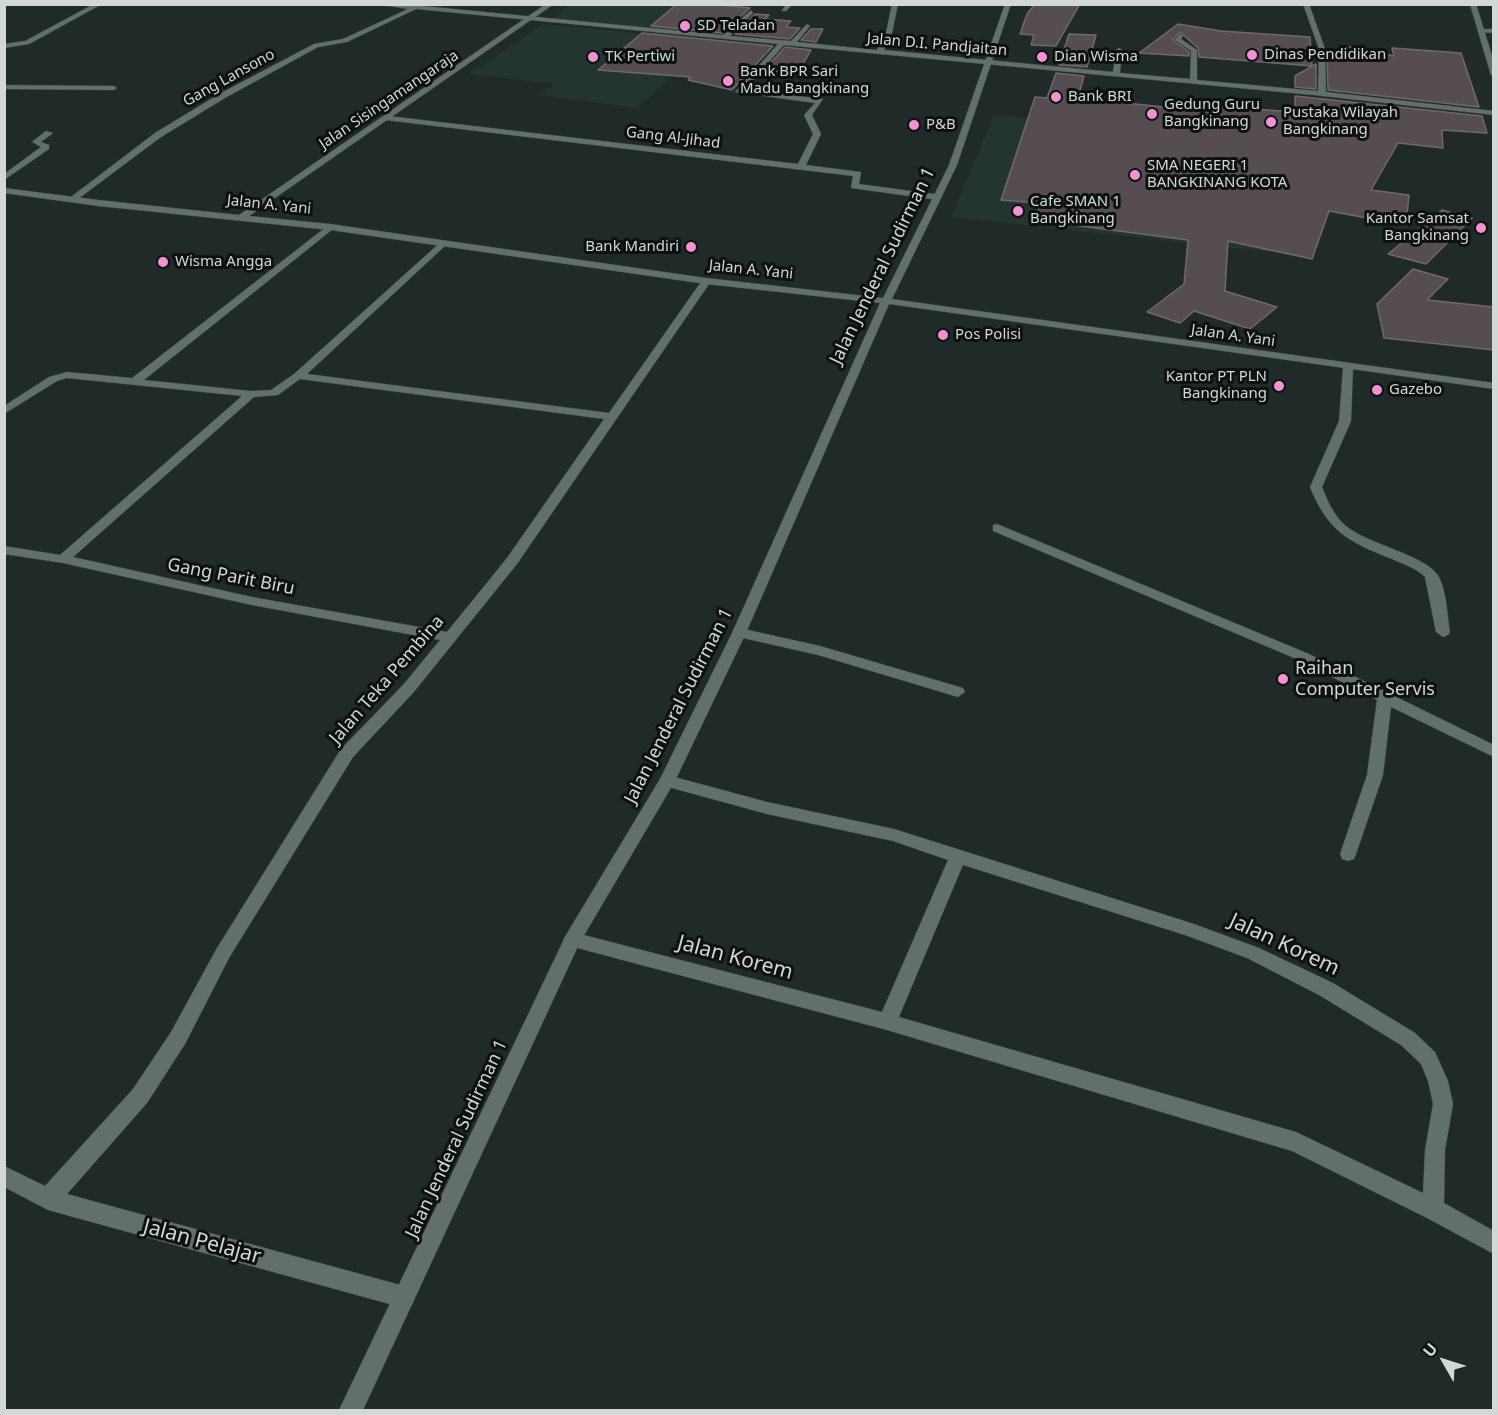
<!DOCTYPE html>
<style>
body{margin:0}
#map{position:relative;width:1498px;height:1415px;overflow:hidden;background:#202a28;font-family:"Noto Sans",sans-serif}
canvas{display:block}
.frame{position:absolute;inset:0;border:6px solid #d2d8d7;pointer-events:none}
.north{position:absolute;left:1414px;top:1331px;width:60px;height:60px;-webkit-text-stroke:4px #0d1211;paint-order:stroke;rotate:309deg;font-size:16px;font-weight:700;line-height:24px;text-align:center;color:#d2d8d7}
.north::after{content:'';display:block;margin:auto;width:21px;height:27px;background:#d2d8d7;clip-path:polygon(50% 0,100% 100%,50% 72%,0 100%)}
</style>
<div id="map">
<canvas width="1498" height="1415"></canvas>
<div class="frame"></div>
<div class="north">U</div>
</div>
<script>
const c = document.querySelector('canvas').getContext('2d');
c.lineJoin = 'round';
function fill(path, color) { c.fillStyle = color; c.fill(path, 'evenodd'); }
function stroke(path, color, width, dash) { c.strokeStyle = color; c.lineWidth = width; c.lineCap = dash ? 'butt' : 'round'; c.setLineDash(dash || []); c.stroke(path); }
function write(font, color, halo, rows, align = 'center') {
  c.font = font + ' "Noto Sans",sans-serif'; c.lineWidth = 6; c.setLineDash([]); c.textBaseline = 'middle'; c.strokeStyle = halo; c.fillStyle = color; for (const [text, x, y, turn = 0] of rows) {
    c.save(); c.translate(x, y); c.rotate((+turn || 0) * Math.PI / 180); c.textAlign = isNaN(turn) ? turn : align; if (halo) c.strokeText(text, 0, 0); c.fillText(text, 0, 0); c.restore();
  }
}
const built = new Path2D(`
 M569,5H754L723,35L554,18Z
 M543,24L711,40L637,108L539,95L554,84L469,74Z
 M994,115L1299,145L1307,256L951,217Z`);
const building = new Path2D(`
 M677,4H712L750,8L722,33L651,26Z
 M1035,4H1080L1056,46L1031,45L1034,35L1020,34L1027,14Z
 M755,14L769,15L765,19L791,21L786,27L800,28L790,39L735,34Z
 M1178,24L1221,31L1310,37L1312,66L1199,57L1198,48L1180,32L1173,40L1189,52V56L1139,53Z
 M811,29H823L816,42L801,40Z
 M642,33L773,46L732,90L688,80L691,77L598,70Z
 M1069,34L1096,35L1087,67L1059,65Z
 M785,47L811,50L798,73L773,71L757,78Z
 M1349,47L1394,56L1392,48L1461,53L1479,107L1328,90L1327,58Z
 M1316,64V89L1295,87V76Z
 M1056,73L1084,76L1078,98L1212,112L1213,106L1295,112V96L1482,116L1487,133L1442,130L1443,148L1398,143L1371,190L1409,195L1406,225L1329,211L1312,259L1228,241L1225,291L1277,307L1250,329L1194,311L1180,323L1147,312L1184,284L1188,240L1034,220L1041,203L1001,200L1035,97L1047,98Z
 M1442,210L1472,218L1426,264L1388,254Z
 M1413,269L1448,279L1427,300L1494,307V350L1384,338L1377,304Z`);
const pedestrian = new Path2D(`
 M94,4H102L29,44L4,48V44L25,41Z
 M4,85L114,86L117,88L114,90L4,89Z
 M46,131L53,133L41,142L49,145V149L4,180V174L41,147L32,142Z`);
const minor = new Path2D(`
 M375,4H402L723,35L751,10L753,13L730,36L791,41L807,24L810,26L797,42L877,50L886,33L892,4H898L892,33L884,50L1113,72L1116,50L1119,48L1122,50L1120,73L1190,79L1191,51L1175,40L1180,34L1183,36L1181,39L1197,50V80L1318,91L1319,49L1303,4H1309L1325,49L1326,92L1494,111V115L1313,95L784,45L744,90L823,99L812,115L821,134L806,165L861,172L859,184L941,195L942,197L938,200L851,188L853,176L385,120L388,116L798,164L813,134L804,115L815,103L735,92L778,44L416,9L347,42L318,47L225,98L161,137L74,202L67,200L155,133L219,94L314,44L343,39L408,9Z
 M786,4H793L786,11H782Z
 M1481,29H1494V33L1479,32Z
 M330,224L333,225V229L144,380L251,391L271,390L294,374L443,240L446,241V245L307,374L609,413L703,279L711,281L517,564L413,693L353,757L229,958L185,1044L147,1103L67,1194L404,1286L412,1289L415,1297L412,1305L404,1308L48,1210L4,1187V1166L45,1186L133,1089L171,1032L217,948L341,749L403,685L440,640L252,605L63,563L4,554V546L60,555L242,396L67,378L57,381L4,414V406L49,377L67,372L132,378ZM300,379L604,419L507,558L447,632L252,597L73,557L254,397L278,395Z
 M1348,365L1353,368L1351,421L1322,487C1328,502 1334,516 1346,526C1369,545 1427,555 1439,577C1447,593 1447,615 1450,632L1448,635L1443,637L1436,632L1425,577C1416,568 1403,564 1392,559C1349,542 1328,532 1310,487L1339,421L1343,368Z
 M997,524L1309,654L1494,745V757L1391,707L1383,775L1356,854L1354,859L1348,861L1342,859L1340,854L1367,775L1377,700L1299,660L993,531V525Z
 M739,628L820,646L963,688L965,692L958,697L818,655L734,636L732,633L734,630Z
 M667,775L767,802L894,829L1194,924L1259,948L1333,983L1415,1033L1435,1052L1448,1081L1453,1104L1445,1150L1444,1203L1494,1231V1254L1425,1217L1292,1151L887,1030L566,945L563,940L566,935L572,932L882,1012L948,860L893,841L767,814L661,785L659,781L661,777ZM963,865L1185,935L1247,958L1319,995L1401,1045L1421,1064L1428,1081L1433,1104L1425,1150L1423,1193L1296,1132L899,1017Z`);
const tertiary = new Path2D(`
 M546,4H554L249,216L330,224L706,278L883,298L949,165L1005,4H1011L957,165L892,299L1494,383V389L889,304L746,633L675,781L579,944L363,1410H339L566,935L660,779L732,633L880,303L706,284L330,230L98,206L4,193V188L98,200L239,215Z
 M1470,4H1476L1494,62V77L1491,75Z`);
const markers = [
 [685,26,6,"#f391d5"],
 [1252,55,6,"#f391d5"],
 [593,57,6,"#f391d5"],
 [1042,57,6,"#f391d5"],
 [728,81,6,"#f391d5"],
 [1056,97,6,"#f391d5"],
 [1152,114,6,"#f391d5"],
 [1271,122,6,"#f391d5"],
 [914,125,6,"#f391d5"],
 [1135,175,6,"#f391d5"],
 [1018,211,6,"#f391d5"],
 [1481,228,6,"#f391d5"],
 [691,247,6,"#f391d5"],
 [163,262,6,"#f391d5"],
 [943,335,6,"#f391d5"],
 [1279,386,6,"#f391d5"],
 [1377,390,6,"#f391d5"],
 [1283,679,6,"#f391d5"]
];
const farPoinames = [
 ["SD Teladan",697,26],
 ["Dinas Pendidikan",1264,55],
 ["TK Pertiwi",605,57],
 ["Dian Wisma",1054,57],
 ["Bank BPR Sari",740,72],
 ["Madu Bangkinang",740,89],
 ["Bank BRI",1068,97],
 ["Gedung Guru",1164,105],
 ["Bangkinang",1164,122],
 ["Pustaka Wilayah",1283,113],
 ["Bangkinang",1283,130],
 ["P&B",926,125],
 ["SMA NEGERI 1",1147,166],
 ["BANGKINANG KOTA",1147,183],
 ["Cafe SMAN 1",1030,202],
 ["Bangkinang",1030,219],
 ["Kantor Samsat",1469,219,"right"],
 ["Bangkinang",1469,236,"right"],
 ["Bank Mandiri",679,247,"right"],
 ["Wisma Angga",175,262],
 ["Pos Polisi",955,335],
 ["Kantor PT PLN",1267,377,"right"],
 ["Bangkinang",1267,394,"right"],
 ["Gazebo",1389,390]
];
const farStreetnames = [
 ["Jalan D.I. Pandjaitan",937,45,5],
 ["Gang Lansono",229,78,-29],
 ["Jalan Sisingamangaraja",389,100,-34],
 ["Gang Al-Jihad",673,138,7],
 ["Jalan A. Yani",269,205,6],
 ["Jalan A. Yani",751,270,6],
 ["Jalan A. Yani",1233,336,8]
];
const streetNames = [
 ["Jalan Jenderal Sudirman 1",883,266,-64],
 ["Gang Parit Biru",231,577,11],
 ["Jalan Teka Pembina",387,680,-49],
 ["Jalan Jenderal Sudirman 1",679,706,-63],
 ["Jalan Jenderal Sudirman 1",457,1139,-65]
];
const poiNames = [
 ["Raihan",1295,669],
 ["Computer Servis",1295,690]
];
const nearStreetnames = [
 ["Jalan Korem",1284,945,25],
 ["Jalan Korem",735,958,15],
 ["Jalan Pelajar",202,1242,15]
];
fill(built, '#233431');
fill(building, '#564d52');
stroke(building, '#71686e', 1.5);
stroke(pedestrian, '#3d4644', 1);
stroke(minor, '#3d4644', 1);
stroke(tertiary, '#3d4644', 1);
fill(pedestrian, '#636f6d');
fill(minor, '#636f6d');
fill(tertiary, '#636f6d');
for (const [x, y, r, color] of markers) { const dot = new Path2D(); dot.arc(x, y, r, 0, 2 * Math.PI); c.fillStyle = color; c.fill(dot); stroke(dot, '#0d1211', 2); }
write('15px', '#d2d8d7', '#0d1211', farPoinames, 'left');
write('15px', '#d2d8d7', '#0d1211', farStreetnames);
write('18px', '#d2d8d7', '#0d1211', streetNames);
write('18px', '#d2d8d7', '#0d1211', poiNames, 'left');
write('21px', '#d2d8d7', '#0d1211', nearStreetnames);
</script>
